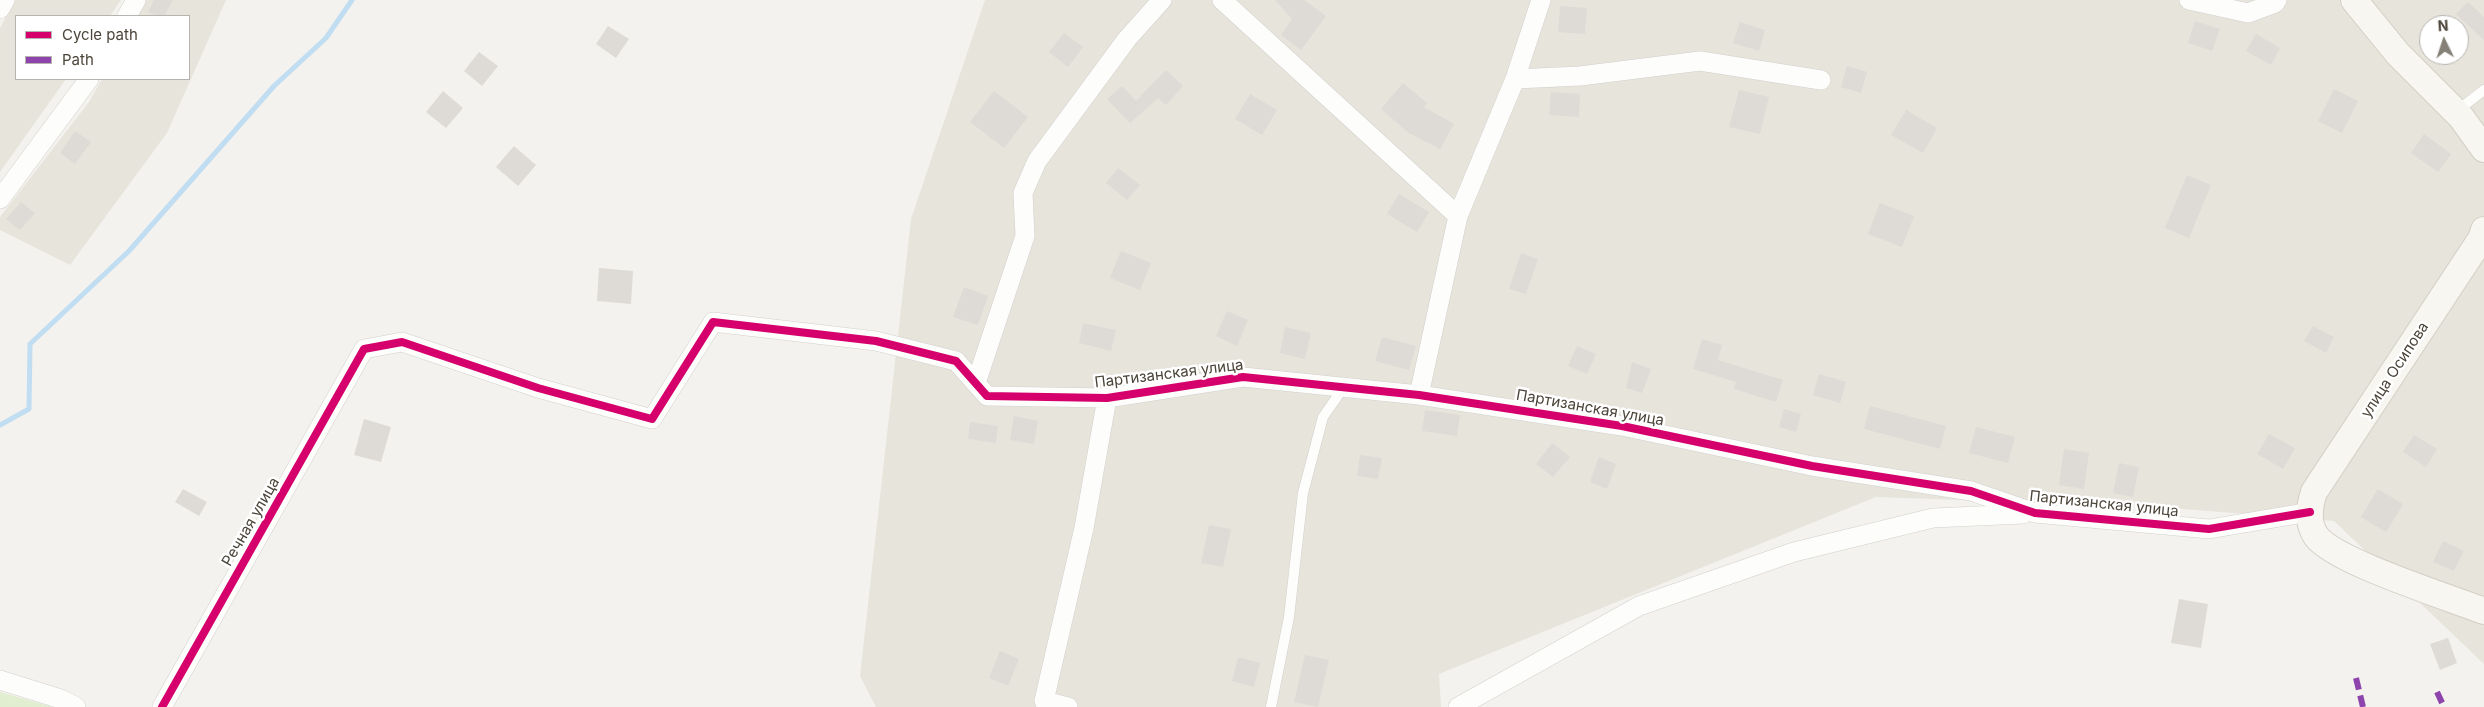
<!DOCTYPE html>
<meta charset="utf-8">
<style>
body{margin:0}
#map{position:relative;width:2484px;height:707px;overflow:hidden;background:#f4f2ee;font-family:Inter,sans-serif}
canvas{display:block}
.legend{position:absolute;left:15px;top:15px;width:175px;height:65px;box-sizing:border-box;background:#fff;border:1px solid #b7b4b0;margin:0;padding:6px 9px;list-style:none;font-size:15px;color:#4b4439}
.legend li{display:flex;align-items:center;gap:10px;height:25px}
.legend b{width:25px;border:1px solid #b7b4b0}
.north{position:absolute;left:2419px;top:15px;width:50px;height:50px;box-sizing:border-box;background:#fff;border:1px solid #b7b4b0;border-radius:50%;rotate:356deg;font-size:14px;font-weight:700;line-height:20px;text-align:center;color:#4b4439}
.north::after{content:'';display:block;margin:auto;width:18px;height:22px;background:#868178;clip-path:polygon(50% 0,100% 100%,50% 72%,0 100%)}
</style>
<div id="map">
<canvas width="2484" height="707"></canvas>
<ul class="legend">
<li><b style="height:6px;background:#d6006c"></b>Cycle path</li>
<li><b style="height:6px;background:#8e44ad"></b>Path</li>
</ul>
<div class="north">N</div>
</div>
<script>
const c = document.querySelector('canvas').getContext('2d');
c.lineJoin = 'round';
function fill(path, color) { c.fillStyle = color; c.fill(path, 'evenodd'); }
function stroke(path, color, width, dash) { c.strokeStyle = color; c.lineWidth = width; c.lineCap = dash ? 'butt' : 'round'; c.setLineDash(dash || []); c.stroke(path); }
function write(font, color, halo, rows, align = 'center') {
  c.font = font + ' Inter,sans-serif'; c.lineWidth = 5; c.setLineDash([]); c.textBaseline = 'middle'; c.strokeStyle = halo; c.fillStyle = color; for (const [text, x, y, turn = 0] of rows) {
    c.save(); c.translate(x, y); c.rotate((+turn || 0) * Math.PI / 180); c.textAlign = isNaN(turn) ? turn : align; if (halo) c.strokeText(text, 0, 0); c.fillText(text, 0, 0); c.restore();
  }
}
const residential = new Path2D(`
 M15,0H121L110,16H16V79H66L0,172V28Z
 M143,0H226L167,133L70,265L0,230V217L89,102L102,79H189V16H134Z
 M985,0H2484V664L2334,521L2157,507L1876,497L1439,674L1441,707H876L860,676L911,219ZM2429,25H2459V55H2429Z`);
const green = new Path2D(`
 M0,692L52,707H0Z`);
const stream = new Path2D(`
 M0,425L29,409L30,344L129,251L274,86L326,38L352,0`);
const building = new Path2D(`
 M154,0H173L164,16H157L148,12Z
 M1275,0H1304L1326,16L1301,50L1281,35L1292,19Z
 M2468,2L2484,17V40L2456,14Z
 M1560,6L1587,8L1585,34L1558,32Z
 M2195,21L2220,29L2212,51L2188,43Z
 M1740,22L1765,30L1759,51L1733,43Z
 M608,26L629,39L616,58L596,44Z
 M1064,33L1083,47L1068,67L1049,52Z
 M2256,34L2280,48L2271,65L2246,51Z
 M479,52L498,66L482,86L464,71Z
 M1847,66L1867,72L1861,93L1841,87Z
 M1166,70L1183,86L1166,105L1158,98L1130,123L1107,99L1122,86L1136,101Z
 M1403,83L1427,103L1424,107L1454,124L1440,149L1409,133L1381,109Z
 M2334,89L2358,101L2342,133L2318,121Z
 M1739,90L1769,97L1760,134L1729,127Z
 M443,91L463,108L446,128L426,112Z
 M994,91L1028,117L1004,148L970,122Z
 M1551,92L1580,94L1579,117L1549,115Z
 M1250,94L1277,110L1262,135L1235,119Z
 M1906,110L1937,128L1923,153L1891,135Z
 M75,131L91,142L75,164L60,153Z
 M2424,134L2451,154L2438,172L2411,153Z
 M514,146L536,165L518,186L496,167Z
 M1118,168L1140,185L1127,200L1106,183Z
 M2187,175L2211,185L2189,238L2165,228Z
 M1399,194L1429,212L1417,232L1387,214Z
 M21,202L35,213L20,230L6,219Z
 M1880,203L1914,216L1902,247L1868,234Z
 M1121,251L1151,263L1140,290L1110,278Z
 M1521,253L1538,259L1526,294L1509,289Z
 M599,268L633,271L631,304L597,301Z
 M964,287L988,296L978,325L953,317Z
 M1227,311L1248,320L1237,346L1216,336Z
 M1083,323L1116,330L1111,351L1079,343Z
 M2313,326L2334,337L2326,353L2304,341Z
 M1285,327L1311,333L1305,359L1280,353Z
 M1382,337L1416,346L1409,370L1375,361Z
 M1702,339L1722,345L1718,360L1783,380L1776,402L1734,389L1736,382L1693,369Z
 M1577,346L1596,354L1587,374L1568,366Z
 M1632,362L1651,369L1642,393L1626,388Z
 M1819,374L1846,382L1840,403L1813,395Z
 M1870,406L1946,426L1940,449L1864,429Z
 M1784,409L1801,414L1796,432L1779,427Z
 M1425,410L1460,415L1457,436L1422,431Z
 M1014,416L1038,421L1034,444L1010,440Z
 M364,419L391,427L381,462L354,455Z
 M970,422L998,426L996,443L968,439Z
 M1976,427L2015,437L2008,463L1969,453Z
 M2269,434L2295,448L2283,469L2257,454Z
 M2414,435L2437,449L2426,467L2403,452Z
 M1552,443L1570,457L1553,477L1536,464Z
 M2064,449L2089,453L2084,489L2059,485Z
 M1360,455L1382,458L1378,479L1357,476Z
 M1599,457L1616,464L1607,489L1590,482Z
 M2119,463L2139,467L2133,497L2113,493Z
 M183,489L207,502L199,516L175,502Z
 M2378,489L2403,504L2386,532L2361,517Z
 M1209,525L1231,529L1223,567L1201,563Z
 M2443,541L2464,551L2454,571L2433,562Z
 M2179,599L2208,604L2201,648L2171,643Z
 M2448,638L2457,663L2440,670L2430,644Z
 M1000,651L1019,659L1008,686L989,678Z
 M1305,655L1329,660L1318,707L1294,702Z
 M1238,657L1260,663L1254,687L1232,681Z`);
const lane = new Path2D(`
 M2457,111L2484,90
 M1271,707L1289,617L1303,493L1323,417L1344,387`);
const street = new Path2D(`
 M1222,0L1458,216
 M2189,0L2248,13L2275,3L2277,0
 M0,9L5,0
 M127,16L136,0
 M1515,79L1580,76L1700,61L1821,80
 M0,199L89,79
 M976,383L1025,236L1023,193L1037,161L1127,39L1162,0
 M1419,395L1458,216L1515,79L1541,0
 M0,680L61,699L76,707
 M162,707L364,349L402,342L538,388L652,419L713,322L876,341L956,361L987,396L1107,398L1243,377L1419,395L1622,426L1812,466L1971,491L2035,513L2209,529L2310,512
 M1068,707L1044,701L1084,528L1107,398
 M1458,707L1639,606L1794,552L1933,518L2023,514`);
const secondary = new Path2D(`
 M2354,0L2398,54L2461,117L2484,149
 M2484,230L2481,239L2314,492C2309,507 2307,523 2316,536C2333,561 2451,598 2484,611`);
const quiet = new Path2D(`
 M2356,678L2363,707
 M2437,692L2444,707`);
const cycleway = new Path2D(`
 M162,707L364,349L402,342L538,388L652,419L713,322L876,341L956,361L987,396L1107,398L1243,377L1419,395L1622,426L1812,466L1971,491L2035,513L2209,529L2310,512`);
const streetNames = [
 ["улица Осипова",2395,370,-57],
 ["Партизанская улица",1169,374,-7],
 ["Партизанская улица",1590,408,10],
 ["Партизанская улица",2104,504,6],
 ["Речная улица",251,522,-60]
];
fill(residential, '#e7e4dc');
fill(green, '#e1eecf');
stroke(stream, '#c0ddf1', 5);
fill(building, '#dedbd6');
stroke(lane, '#d2d0cb', 11);
stroke(street, '#d2d0cb', 20);
stroke(secondary, '#d3cfc5', 28);
stroke(lane, '#fdfdfc', 10);
stroke(street, '#fdfdfc', 19);
stroke(secondary, '#f7f6f1', 26);
stroke(quiet, '#8e44ad', 6, [12, 6]);
stroke(cycleway, '#d6006c', 8);
write('15px', '#4b4439', '#fff', streetNames);
</script>
